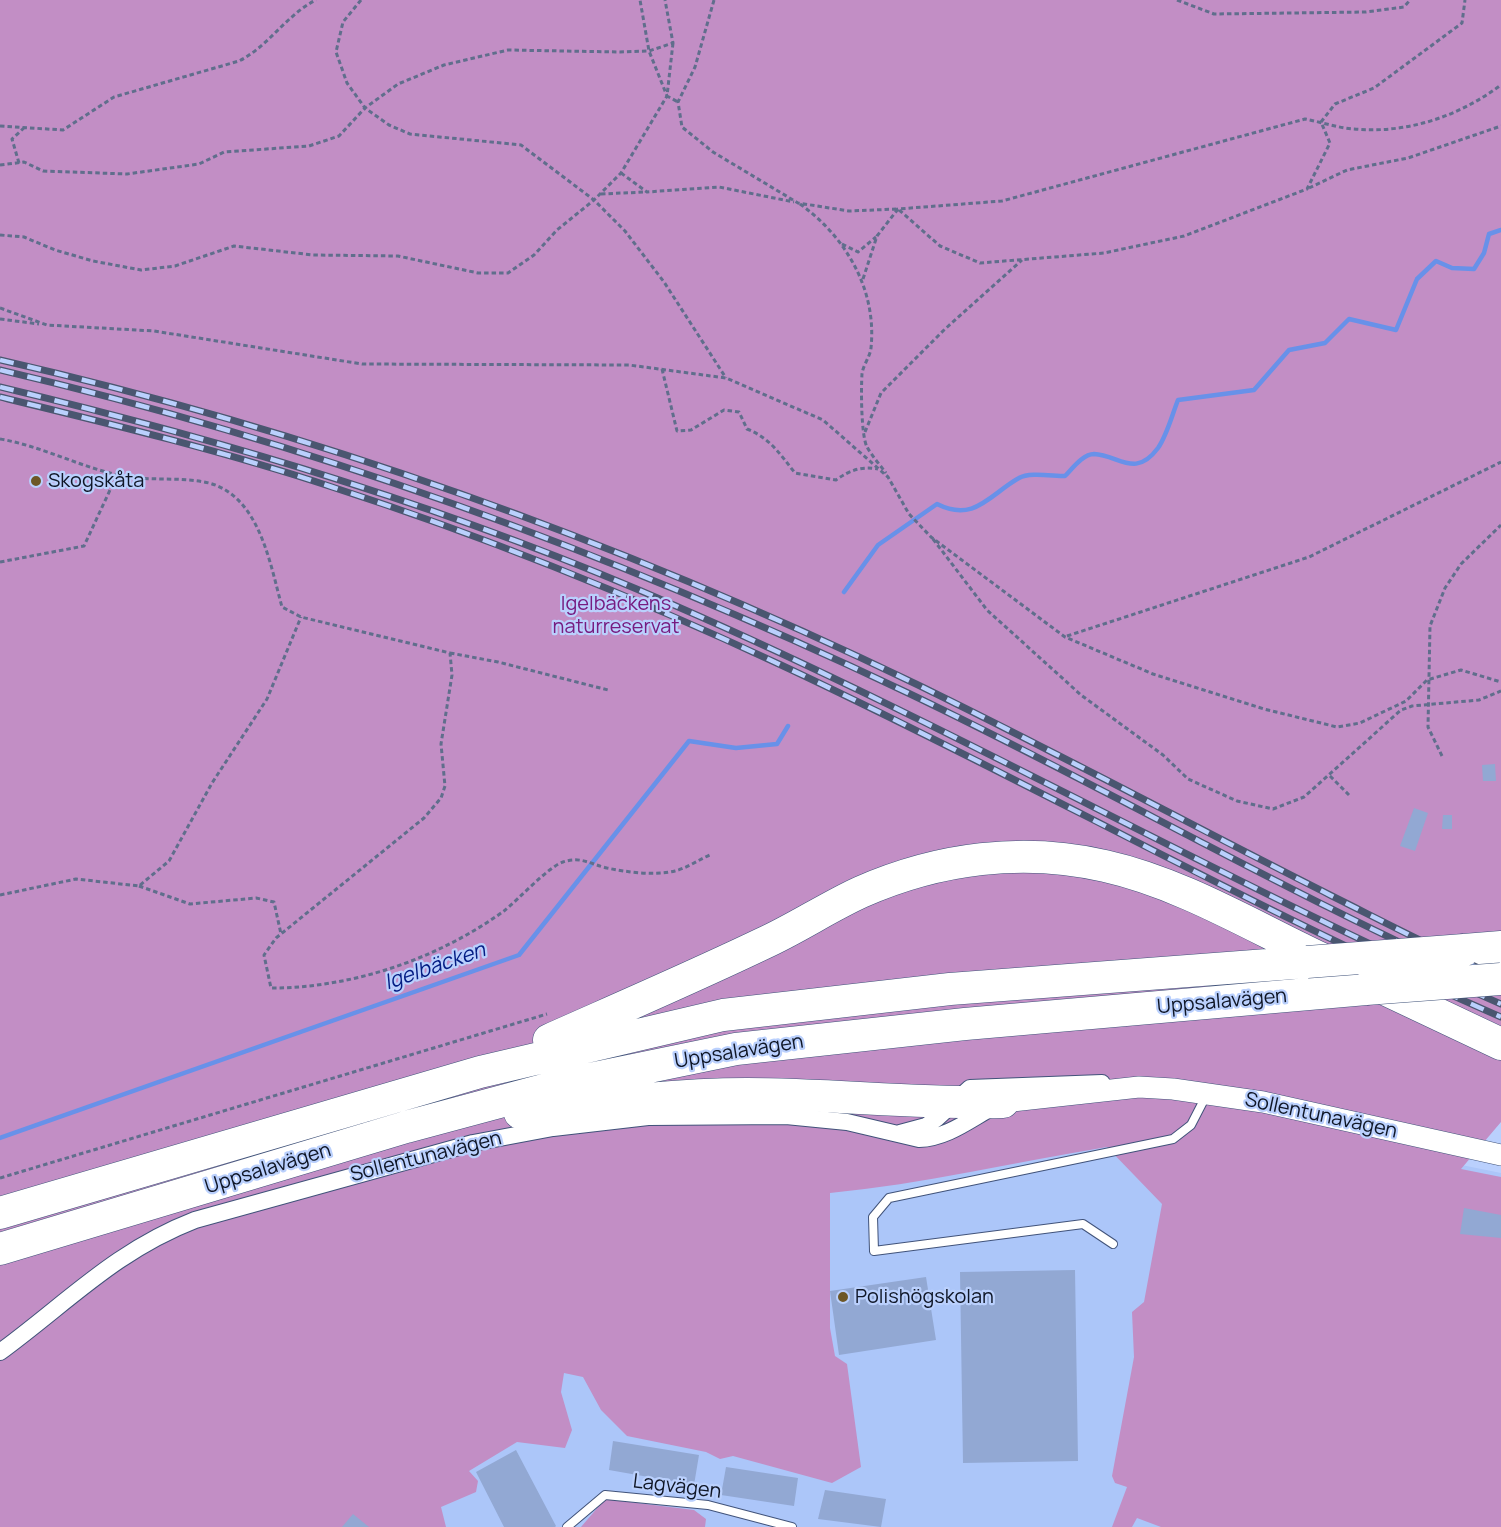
<!DOCTYPE html>
<meta charset="utf-8">
<style>
body{margin:0}
canvas{display:block;background:#bad0fd}
</style>
<canvas width="1501" height="1527"></canvas>
<script>
const c = document.querySelector('canvas').getContext('2d');
c.lineJoin = 'round';
function fill(path, color) { c.fillStyle = color; c.fill(path, 'evenodd'); }
function stroke(path, color, width, dash) { c.strokeStyle = color; c.lineWidth = width; c.lineCap = dash ? 'butt' : 'round'; c.setLineDash(dash || []); c.stroke(path); }
function write(font, color, halo, rows, align = 'center') {
  c.font = font + ' Manrope,sans-serif'; c.lineWidth = 4.5; c.setLineDash([]); c.textBaseline = 'middle'; c.strokeStyle = halo; c.fillStyle = color; for (const [text, x, y, turn = 0] of rows) {
    c.save(); c.translate(x, y); c.rotate((+turn || 0) * Math.PI / 180); c.textAlign = isNaN(turn) ? turn : align; if (halo) c.strokeText(text, 0, 0); c.fillText(text, 0, 0); c.restore();
  }
}
const built = new Path2D(`
 M1156,1103L1501,1173V1527H5L119,1368Z`);
const green = new Path2D(`
 M0,0H1501V1122L1461,1169L1501,1177V1527H1161L1137,1518L1132,1527H1112L1127,1487L1115,1483L1112,1476L1134,1357L1132,1312L1144,1302L1162,1204L1107,1147C1015,1162 923,1184 830,1193V1328L835,1356L847,1364L861,1467L832,1483L733,1456L720,1459L706,1452L627,1436L601,1410L583,1377L564,1373L561,1392L572,1430L565,1448L517,1442L469,1471L478,1481L476,1492L441,1507L446,1527H0Z
 M605,1499L694,1510L706,1519L705,1527H581Z`);
const stream = new Path2D(`
 M844,592L878,545L937,504C975,523 990,494 1019,478C1029,472 1052,476 1065,476C1072,469 1083,454 1094,454C1119,455 1135,479 1158,448C1167,435 1172,415 1178,400L1254,390L1289,350L1325,343L1349,319L1396,330L1417,279L1436,261L1452,268L1474,269L1484,253L1489,234L1501,230
 M0,1138L519,955L689,741L736,748L777,744L788,726`);
const building = new Path2D(`
 M30.5 480a5.5 5.5 0 1 1 11 0a5.5 5.5 0 1 1-11 0Z
 M1495,764L1496,781H1483L1482,765Z
 M1414,808L1428,813L1415,851L1400,846Z
 M1443,815H1452V829H1442Z
 M1464,1208L1501,1215V1238L1460,1234Z
 M1075,1270L1078,1461L963,1463L960,1272Z
 M926,1277L936,1340L839,1355L830,1291Z
 M613,1441L699,1455L694,1485L609,1470Z
 M516,1450L556,1526L555,1527H504L476,1472Z
 M726,1467L798,1478L794,1506L721,1495Z
 M825,1490L886,1499L881,1527L818,1519Z
 M353,1514L369,1527H342Z`);
const path = new Path2D(`
 M361,0L343,22L336,52L347,83L365,108L389,125L410,134L521,145L594,200L625,231L664,282L726,378
 M714,0L695,67L678,102L682,127L713,152L798,203L849,211L898,209L940,246L980,263L1104,253L1184,236L1307,189L1330,143L1321,122L1335,104L1374,88L1462,23L1465,0
 M1177,0L1214,14L1366,12L1404,7L1410,0
 M673,43L667,96L678,102
 M0,126L63,130L114,97L239,61C269,46 286,15 316,0
 M19,163L12,139L25,127
 M0,165L24,162L43,171L127,174L199,164L224,152L309,146L339,136L365,108L398,84L444,65L508,50L620,52L649,51L673,43L665,0
 M621,173L647,192L719,187L794,202
 M1309,188L1347,170L1408,158L1501,126
 M601,194L645,192
 M800,204C846,237 877,290 871,348C870,357 863,365 862,374C861,389 861,435 867,447C872,456 880,465 886,473
 M0,235L24,237L55,250L93,261L141,270L175,266L234,246L313,255L398,256L478,273H508L534,255L557,230L594,200L621,173L667,96L649,51L640,0
 M842,244L858,252L876,237
 M863,279L877,236L898,209L1002,201L1305,119C1321,122 1338,128 1354,129C1408,134 1459,116 1501,85
 M0,308L47,325L154,331L362,364L629,365L726,378L823,420L888,477L909,514L931,537L1065,637L1153,674L1264,709L1337,727L1360,723L1406,701L1427,680L1461,670L1501,682
 M0,319L39,324
 M662,369L677,431L691,430L724,410L739,412L747,429C770,438 780,454 795,473L836,480C850,470 862,466 878,469
 M865,432L881,393L944,330L1022,260
 M0,439C41,446 78,466 118,475C147,482 180,476 209,483C260,497 270,564 282,607L301,617L450,653L452,675L441,744L445,786L441,798L424,818L276,938L264,955L271,988C353,988 437,959 504,911C519,899 548,867 563,862C581,856 590,864 607,868C626,872 655,876 675,871C687,868 700,859 712,854
 M933,539L987,610L1081,695L1163,755L1188,779L1237,801L1273,809L1304,797L1401,710L1412,706L1479,700L1501,691
 M0,562L84,546L117,475
 M1067,636L1309,557L1501,462
 M450,653L498,662L608,690
 M1442,756L1428,727L1430,626L1445,588L1461,564L1501,525
 M1330,776L1349,795
 M139,886L190,904L256,898L274,902L281,934
 M0,895L76,879L139,886L169,861L212,783L267,699L301,617
 M0,1178L547,1014`);
const service = new Path2D(`
 M1113,1244L1083,1224L874,1251L873,1217L889,1198L1173,1139L1191,1125L1207,1094
 M567,1527L605,1495L708,1505L792,1527`);
const minor = new Path2D(`
 M900,1133L926,1126L936,1119L970,1088L1102,1083
 M0,1352C67,1303 115,1251 195,1220L473,1143L553,1128L648,1117L786,1116L847,1122L919,1139C947,1138 969,1120 993,1107`);
const tertiary = new Path2D(`
 M1003,1102L1139,1087L1173,1089L1263,1102L1501,1155`);
const motorway = new Path2D(`
 M1464,950L1501,947
 M1372,983L1501,1044
 M549,1040C621,1008 693,977 764,943C797,928 828,907 861,892C938,858 1023,847 1105,866C1181,883 1252,926 1322,959
 M520,1113C596,1104 671,1094 747,1094C833,1094 918,1104 1003,1102
 M0,1213L480,1072L723,1015L950,989L1307,962
 M0,1249L406,1127L566,1084L736,1049L965,1024L1366,989`);
const rail = new Path2D(`
 M0,360C317,432 623,543 916,684C1056,752 1193,826 1332,896C1388,924 1443,953 1501,978
 M0,370C316,444 615,554 908,693C1107,788 1299,900 1501,989
 M0,387C231,442 458,510 676,606C956,728 1222,881 1501,1004
 M0,397C111,424 223,451 332,487C484,536 635,597 781,665C1023,778 1256,911 1501,1017`);
const motorwayBridge = new Path2D(`
 M1307,962L1464,950
 M1366,989L1501,979`);
const markers = [
 [36,481,6,"#6d5727"],
 [843,1297,6,"#6d5727"]
];
const poiNames = [
 ["Skogskåta",48,481],
 ["Polishögskolan",855,1297]
];
const parkNames = [
 ["Igelbäckens",616,604],
 ["naturreservat",616,627]
];
const streetNames = [
 ["Uppsalavägen",1222,1002,-5],
 ["Uppsalavägen",739,1052,-9],
 ["Sollentunavägen",1321,1116,12],
 ["Sollentunavägen",426,1157,-14],
 ["Uppsalavägen",268,1169,-17],
 ["Lagvägen",677,1487,7]
];
const waterNames = [
 ["Igelbäcken",435,967,-19]
];
fill(built, '#acc6f9');
fill(green, '#c28ec5');
stroke(stream, '#6891e9', 4.5);
fill(building, '#92a8d3');
stroke(service, '#41537a', 10);
stroke(minor, '#41537a', 18);
stroke(tertiary, '#41537a', 22);
stroke(motorway, '#41537a', 33);
stroke(path, '#606e8c', 3, [4.5, 3]);
stroke(service, '#fff', 8);
stroke(minor, '#fff', 16);
stroke(tertiary, '#fff', 21);
stroke(motorway, '#fff', 32);
stroke(rail, '#4a5670', 7);
stroke(rail, '#bad0fd', 4.5, [14]);
stroke(motorwayBridge, '#41537a', 33, []);
stroke(motorwayBridge, '#fff', 32);
for (const [x, y, r, color] of markers) { const dot = new Path2D(); dot.arc(x, y, r, 0, 2 * Math.PI); c.fillStyle = color; c.fill(dot); stroke(dot, '#bad0fd', 2); }
write('20px', '#0f1626', '#bad0fd', poiNames, 'left');
write('20px', '#771c80', '#bad0fd', parkNames);
write('20px', '#0f1626', '#bad0fd', streetNames);
write('italic 21px', '#031c83', '#bad0fd', waterNames);
</script>
